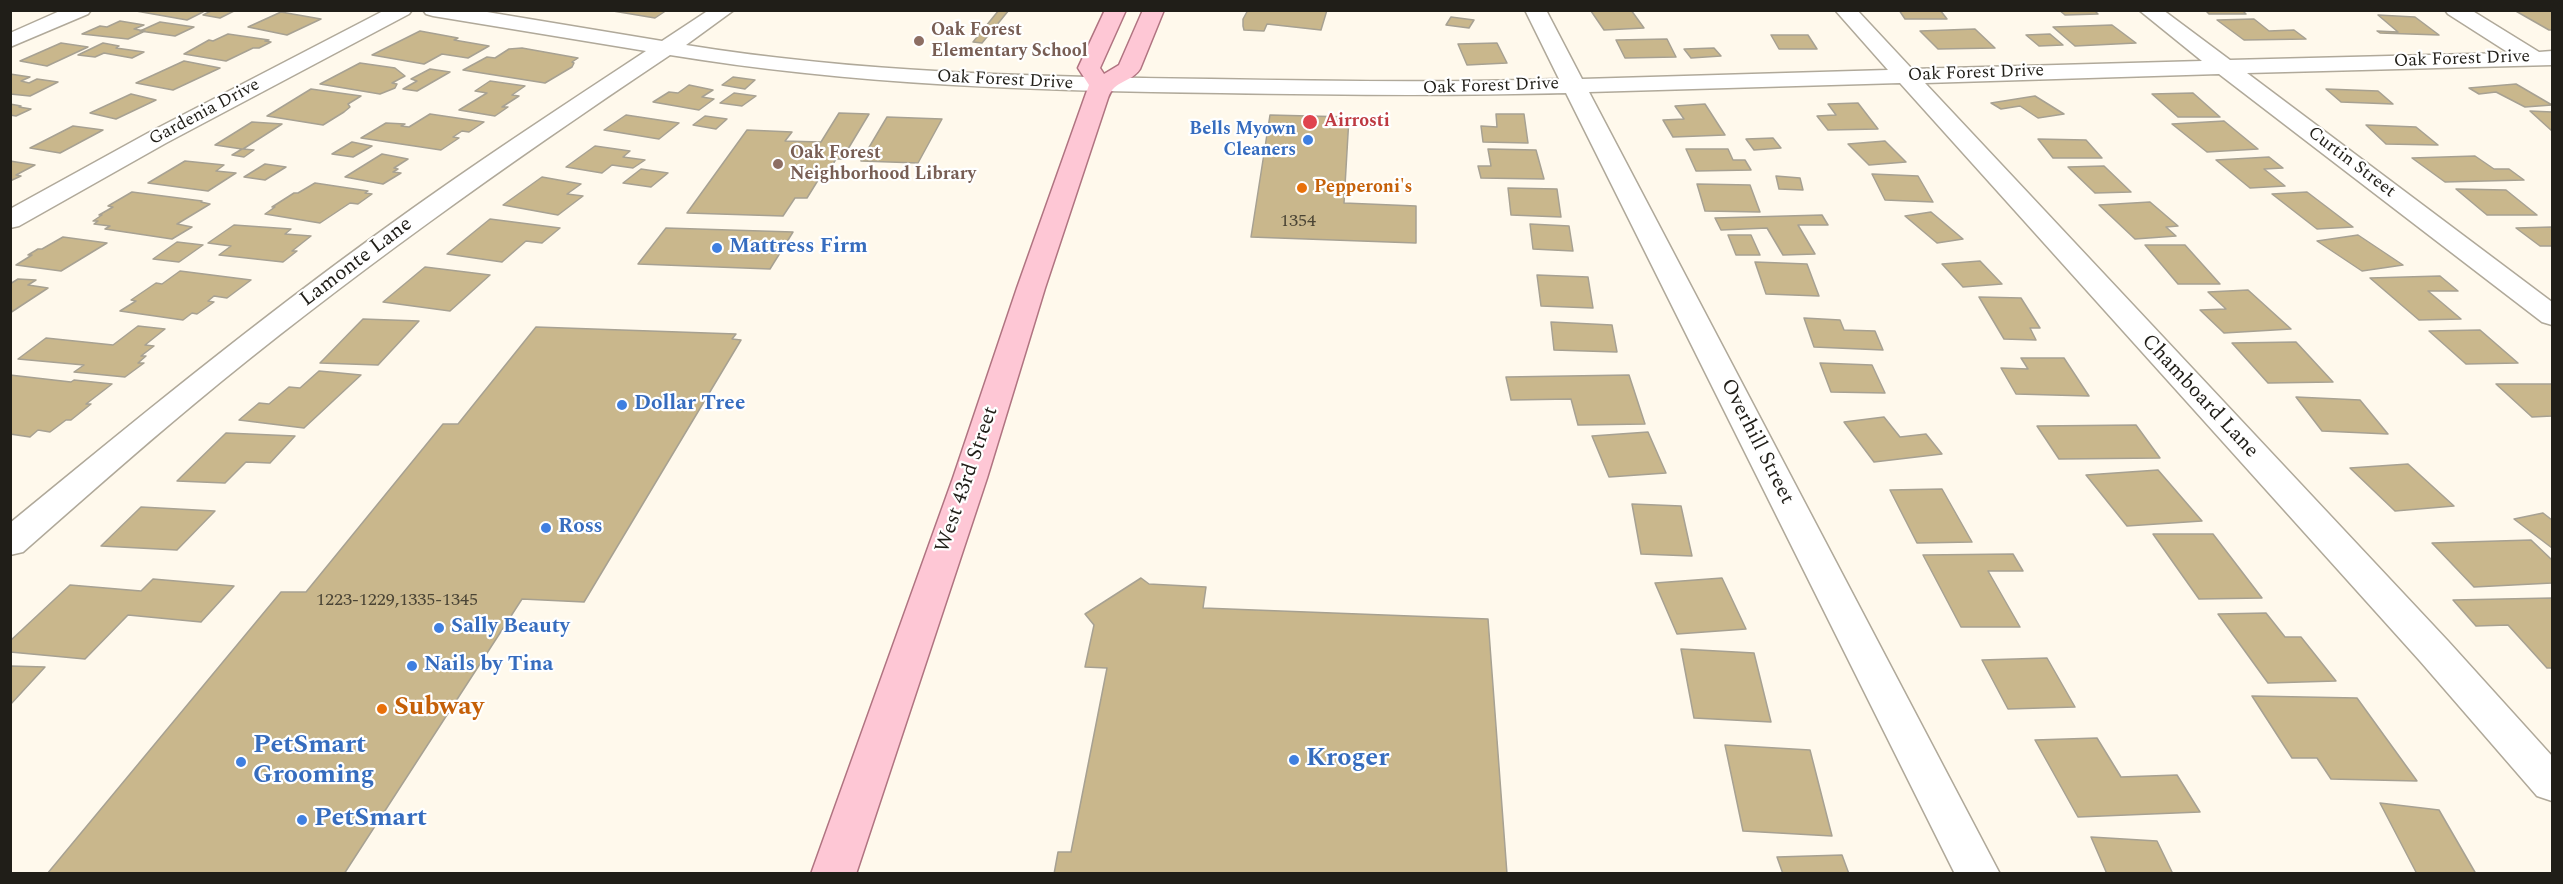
<!DOCTYPE html>
<style>
body{margin:0}
#map{position:relative;width:2563px;height:884px;overflow:hidden;background:#fff9ec;font-family:Spectral,serif}
canvas{display:block}
.frame{position:absolute;inset:0;border:12px solid #201e18;pointer-events:none}
</style>
<div id="map">
<canvas width="2563" height="884"></canvas>
<div class="frame"></div>
</div>
<script>
const c = document.querySelector('canvas').getContext('2d');
c.lineJoin = 'round';
function fill(path, color) { c.fillStyle = color; c.fill(path, 'evenodd'); }
function stroke(path, color, width, dash) { c.strokeStyle = color; c.lineWidth = width; c.lineCap = dash ? 'butt' : 'round'; c.setLineDash(dash || []); c.stroke(path); }
function write(font, color, halo, rows, align = 'center') {
  c.font = font + ' Spectral,serif'; c.lineWidth = 4.5; c.setLineDash([]); c.textBaseline = 'middle'; c.strokeStyle = halo; c.fillStyle = color; for (const [text, x, y, turn = 0] of rows) {
    c.save(); c.translate(x, y); c.rotate((+turn || 0) * Math.PI / 180); c.textAlign = isNaN(turn) ? turn : align; if (halo) c.strokeText(text, 0, 0); c.fillText(text, 0, 0); c.restore();
  }
}
const building = new Path2D(`
 M193,10L203,12L187,20L136,11Z
 M213,10H236L220,18L203,15Z
 M607,10H667L655,18Z
 M999,10H1009L982,43L973,42Z
 M1327,10L1321,30L1267,24L1264,31L1244,30L1243,26V19L1248,10Z
 M1631,10L1644,28L1604,30L1591,11Z
 M1899,10H1940L1947,19H1905Z
 M2059,10H2094L2098,14L2065,15Z
 M2205,10H2242L2246,14H2209Z
 M2514,10H2552V30H2549Z
 M281,12L321,19L287,35L248,27Z
 M2378,15L2415,17L2439,35L2380,33L2377,31L2398,32Z
 M1451,17L1474,20L1469,28L1446,25Z
 M2254,19L2269,31L2294,30L2306,39L2244,40L2217,20Z
 M120,21L144,25L134,29L145,31L128,39L82,34L100,26L107,27Z
 M160,22L194,27L175,36L140,31Z
 M2112,25L2136,43L2075,46L2053,27Z
 M1975,29L1995,48L1938,49L1920,31Z
 M420,31L458,38L454,40L489,46L468,58L442,54L424,64L372,55Z
 M228,34L269,40L265,41L271,42L259,48H253L226,61L184,54L209,40L213,41Z
 M2050,34L2063,45L2039,46L2026,35Z
 M1771,35H1808L1817,49H1779Z
 M1667,39L1676,57L1625,58L1616,40Z
 M61,43L88,47L47,66L20,61Z
 M103,43L119,46L116,48L144,52L132,58L104,53L95,57L78,55Z
 M1497,43L1507,63L1467,65L1458,44Z
 M522,48L578,58L572,62L574,63L572,67L545,83L463,70L487,57L495,58L509,49Z
 M1714,48L1721,56L1691,58L1684,49Z
 M184,61L220,68L173,90L136,83Z
 M360,63L395,68L405,76L392,83L397,84L395,88L380,94L320,84Z
 M430,69L450,72L417,91L403,89L417,81L411,79Z
 M10,74L30,77L21,81L29,83L37,79L58,82L30,96L10,94Z
 M733,77L755,80L745,89L722,85Z
 M490,81L525,86L512,95L519,96L502,107H508L495,116L459,110L487,93L475,91Z
 M2516,84L2552,105L2525,107L2496,92L2479,94L2469,88Z
 M689,85L713,90L702,97L714,99L699,110L653,102L669,92L678,93Z
 M311,89L361,96L348,104L350,107L344,112L323,125L267,116Z
 M2326,89L2378,91L2393,104L2341,102Z
 M734,93L756,96L742,106L720,103Z
 M2193,93L2220,117H2178L2152,94Z
 M131,94L156,100L116,119L90,113Z
 M2035,96L2064,114L2038,118L2020,106L2001,109L1991,103Z
 M1858,103L1878,129L1828,130L1817,116L1836,115L1828,104Z
 M10,104L21,106L19,107L31,109L16,116L10,115Z
 M1705,104L1725,135L1673,137L1663,120L1684,119L1675,106Z
 M2530,111L2552,112V131Z
 M839,113L869,114L842,159H836L830,169H825L807,198H795L783,216L687,213L747,130L792,132L785,141L821,142Z
 M430,114L484,122L469,132L462,131L453,137L459,138L441,150L361,138L386,123L405,124L401,126L409,127Z
 M1496,114H1524L1528,143L1483,142L1481,126L1497,127Z
 M626,115L679,123L659,139L604,130Z
 M1270,115L1349,117L1344,203L1416,206V243L1251,237Z
 M705,116L727,119L716,129L693,125Z
 M887,117L942,119L918,163L861,161Z
 M2224,121L2258,149L2207,152L2172,124Z
 M252,122L282,124L243,149L254,150L244,157L232,155L242,149L215,145Z
 M2366,125L2416,127L2438,145L2386,144Z
 M73,126L103,130L60,153L30,148Z
 M1773,138L1781,148L1754,150L1746,139Z
 M2038,139L2086,140L2102,158H2053Z
 M1885,141L1906,162L1869,165L1848,144Z
 M352,142L372,146L353,157L332,154Z
 M595,146L630,151L623,157L645,160L633,168L612,165L602,173L566,167Z
 M1488,149L1536,150L1544,179L1481,178L1478,166H1491Z
 M1686,149H1728L1733,160H1745L1751,170L1696,171Z
 M382,154L408,159L394,168L398,169L393,172L401,173L383,184L345,177Z
 M2475,156L2494,169H2509L2524,180L2445,182L2412,158Z
 M2269,157L2283,168L2264,169L2285,186L2250,188L2216,160Z
 M10,161L35,165L16,175L21,176L10,181Z
 M185,161L224,165L216,171L236,173L208,191L148,183Z
 M265,164L286,167L265,180L244,177Z
 M2104,166L2131,192L2095,193L2068,167Z
 M641,169L668,173L651,187L623,183Z
 M1872,174L1918,176L1933,202L1885,200Z
 M1776,176L1800,178L1803,190L1779,189Z
 M542,177L581,184L567,194L583,196L558,215L503,205Z
 M315,183L368,191L365,193L372,194L358,204L350,203L320,223L265,214L275,207H272L294,193H298Z
 M1697,184L1750,185L1760,212L1705,211Z
 M1508,188L1557,189L1561,217L1511,215Z
 M2456,189L2506,190L2537,215H2487Z
 M132,192L202,201L201,202L210,204L177,224L192,227L172,239L105,229L110,226L94,224L98,221H93L102,215H99L113,207L108,206Z
 M2307,192L2353,227L2317,229L2272,194Z
 M2150,202L2178,226L2166,227L2176,236L2135,239L2099,205Z
 M1931,212L1963,239L1937,243L1905,216Z
 M1822,215L1828,225H1798L1815,254L1783,255L1767,228L1721,230L1715,218Z
 M490,219L560,228L542,243L526,241L502,262L447,254Z
 M1530,224L1569,226L1573,251L1533,249Z
 M234,225L291,229L285,234L311,236L292,251H297L283,262L219,255L231,246L208,243Z
 M2552,227V246H2540L2516,228Z
 M666,228L793,232L770,269L638,264Z
 M1728,235H1751L1760,255H1736Z
 M2358,235L2403,265L2362,271L2317,241Z
 M63,237L107,243L61,271L16,265L32,255H28L38,249H42Z
 M177,242L203,245L179,262L153,259Z
 M2145,245H2185L2220,284H2178Z
 M1980,261L2002,284L1963,287L1942,264Z
 M1755,262L1807,264L1819,296L1766,294Z
 M425,267L490,275L450,311L383,302Z
 M180,271L251,280L227,298L214,296L208,301L214,302L197,314L192,313L183,320L120,311L136,301L131,300L156,283L162,284Z
 M1537,275L1588,277L1593,308L1541,306Z
 M2440,276L2458,291H2428L2461,319L2419,320L2370,278Z
 M18,279L36,280L28,285L48,288L10,313V284Z
 M2248,290L2291,329L2224,333L2200,310L2226,309L2208,292Z
 M1979,297L2021,298L2040,328H2030L2036,340L2004,339Z
 M1804,318L1840,320L1844,330L1875,331L1883,350L1814,347Z
 M363,319L419,321L378,365L320,363Z
 M1551,322L1612,325L1617,352L1554,350Z
 M138,326L165,329L145,345L154,346L141,356H146L138,363H144L125,377L74,372L84,365L18,359L46,338L113,345Z
 M536,327L736,334L732,339L741,340L584,602L522,599L344,874H47L281,592H306L443,424H458Z
 M2480,330L2518,363L2466,364L2429,331Z
 M2296,342L2333,382L2268,383L2232,343Z
 M2021,358H2064L2089,396L2016,394L2001,368L2028,369Z
 M1820,363L1872,365L1885,393L1831,392Z
 M319,371L361,375L304,428L239,420L259,403L269,404L289,387L300,388Z
 M10,375L71,382L74,380L112,384L86,404H91L71,420H66L50,432L38,430L30,437L10,434Z
 M1629,375L1645,424L1578,425L1571,399L1511,400L1506,377Z
 M2496,384H2552V416L2532,417Z
 M2296,397L2360,400L2388,434L2322,431Z
 M1884,417L1900,437L1926,434L1942,454L1874,462L1844,422Z
 M2136,425L2160,458L2059,459L2037,426Z
 M1648,432L1666,473L1609,477L1592,436Z
 M226,433L295,436L270,463L246,462L225,483L177,481Z
 M2408,464L2454,506L2395,511L2350,468Z
 M2158,470L2202,521L2127,526L2086,475Z
 M1942,489L1972,542L1917,543L1890,490Z
 M1632,504L1681,506L1692,556L1641,554Z
 M141,507L215,511L177,550L101,546Z
 M2543,513L2552,520V548L2514,519Z
 M2153,534H2213L2262,598L2199,599Z
 M2531,540L2552,560V583L2474,587L2432,543Z
 M2013,554L2023,571H1988L2020,627H1961L1923,555Z
 M1141,578L1149,584L1206,587L1203,608L1488,619L1507,874H1054L1058,852H1071L1107,668L1085,667L1094,625L1085,614Z
 M1722,578L1746,629L1677,634L1655,583Z
 M153,579L234,586L201,622L128,615L85,659L10,652V641L70,585L141,591Z
 M2552,598V668H2547L2508,625L2476,626L2453,600Z
 M2266,613L2285,637H2301L2336,681L2268,683L2218,614Z
 M1681,649L1754,653L1771,722L1694,718Z
 M2047,658L2075,707L2008,709L1982,660Z
 M10,666L45,667L10,705Z
 M2252,696L2357,698L2417,781L2331,779L2317,758H2292Z
 M2097,738L2121,777L2177,775L2200,812L2078,817L2035,740Z
 M1725,745L1810,750L1832,836L1743,831Z
 M2380,803L2439,810L2476,874H2417Z
 M2091,837L2157,841L2173,874H2107Z
 M1842,855L1849,874H1783L1777,857Z`);
const minor = new Path2D(`
 M62,10H91L88,14L10,47V33Z
 M385,10H412L409,14L166,143L19,226L10,228V209L148,133Z
 M423,10H475L662,41L709,10H734L686,45C859,73 1035,77 1210,79C1327,81 1443,83 1559,79L1525,10H1546L1582,79L1888,70L1835,10H1857L1912,69L2202,61L2139,10H2163L2230,60L2509,53L2448,14L2445,10H2471L2539,52L2552,51V65L2247,73L2552,302V325L2542,322L2219,74L1925,83L2448,641L2552,756V801L2537,796L2420,661L1900,83L1589,92L2000,874H1955L1566,93C1451,96 1336,95 1221,93C1037,91 853,85 670,55C507,164 346,278 194,404C136,452 80,502 23,552L10,555V523C133,422 255,322 384,229C469,167 558,109 646,51L433,16L426,14Z`);
const major = new Path2D(`
 M1105,10H1126L1100,68L1104,74L1119,65L1143,10H1164L1140,69C1131,83 1114,80 1108,98L1045,288L987,478L856,874H811L953,478L1017,288L1089,85L1078,68Z`);
const markers = [
 [919,41,6,"#8d6e63"],
 [1310,122,8,"#e0444e"],
 [1308,140,6,"#3f7fe0"],
 [778,164,6,"#8d6e63"],
 [1302,188,6,"#e8710a"],
 [717,248,6,"#3f7fe0"],
 [622,405,6,"#3f7fe0"],
 [546,528,6,"#3f7fe0"],
 [439,628,6,"#3f7fe0"],
 [412,666,6,"#3f7fe0"],
 [382,709,6,"#e8710a"],
 [1294,760,6,"#3f7fe0"],
 [241,762,6,"#3f7fe0"],
 [302,820,6,"#3f7fe0"]
];
const farEducationnames = [
 ["Oak Forest",931,31],
 ["Elementary School",931,52],
 ["Oak Forest",790,154],
 ["Neighborhood Library",790,175]
];
const farStreetnames = [
 ["Oak Forest Drive",2462,60,-2],
 ["Oak Forest Drive",1976,74,-2],
 ["Oak Forest Drive",1005,81,3],
 ["Oak Forest Drive",1491,87,-2],
 ["Gardenia Drive",205,113,-28],
 ["Curtin Street",2351,163,37]
];
const farHealthnames = [
 ["Airrosti",1324,122]
];
const farShopnames = [
 ["Bells Myown",1296,130],
 ["Cleaners",1296,151]
];
const farFoodnames = [
 ["Pepperoni's",1314,188]
];
const numberNames = [
 ["1354",1298,222],
 ["1223-1229,1335-1345",397,601]
];
const shopNames = [
 ["Mattress Firm",729,248],
 ["Dollar Tree",634,405],
 ["Ross",558,528],
 ["Sally Beauty",451,628],
 ["Nails by Tina",424,666]
];
const streetNames = [
 ["Lamonte Lane",357,263,-37],
 ["Chamboard Lane",2199,397,47],
 ["Overhill Street",1756,442,63],
 ["West 43rd Street",968,480,-71]
];
const nearFoodnames = [
 ["Subway",394,709]
];
const nearShopnames = [
 ["PetSmart",253,747],
 ["Grooming",253,777],
 ["Kroger",1306,760],
 ["PetSmart",314,820]
];
fill(building, '#c9b78c');
stroke(building, '#a7a192', 1.5);
stroke(minor, '#b0a99a', 3);
stroke(major, '#b07481', 3);
fill(minor, '#fff');
fill(major, '#fec7d5');
for (const [x, y, r, color] of markers) { const dot = new Path2D(); dot.arc(x, y, r, 0, 2 * Math.PI); c.fillStyle = color; c.fill(dot); stroke(dot, '#fff', 2); }
write('bold 18px', '#785e54', '#fff', farEducationnames, 'left');
write('18px', '#201e18', '#fff', farStreetnames);
write('bold 18px', '#be3a42', '#fff', farHealthnames, 'left');
write('bold 18px', '#366cbe', '#fff', farShopnames, 'right');
write('bold 18px', '#c56008', '#fff', farFoodnames, 'left');
write('18px', '#4a4435', null, numberNames);
write('bold 21px', '#366cbe', '#fff', shopNames, 'left');
write('21px', '#201e18', '#fff', streetNames);
write('bold 26px', '#c56008', '#fff', nearFoodnames, 'left');
write('bold 26px', '#366cbe', '#fff', nearShopnames, 'left');
</script>
